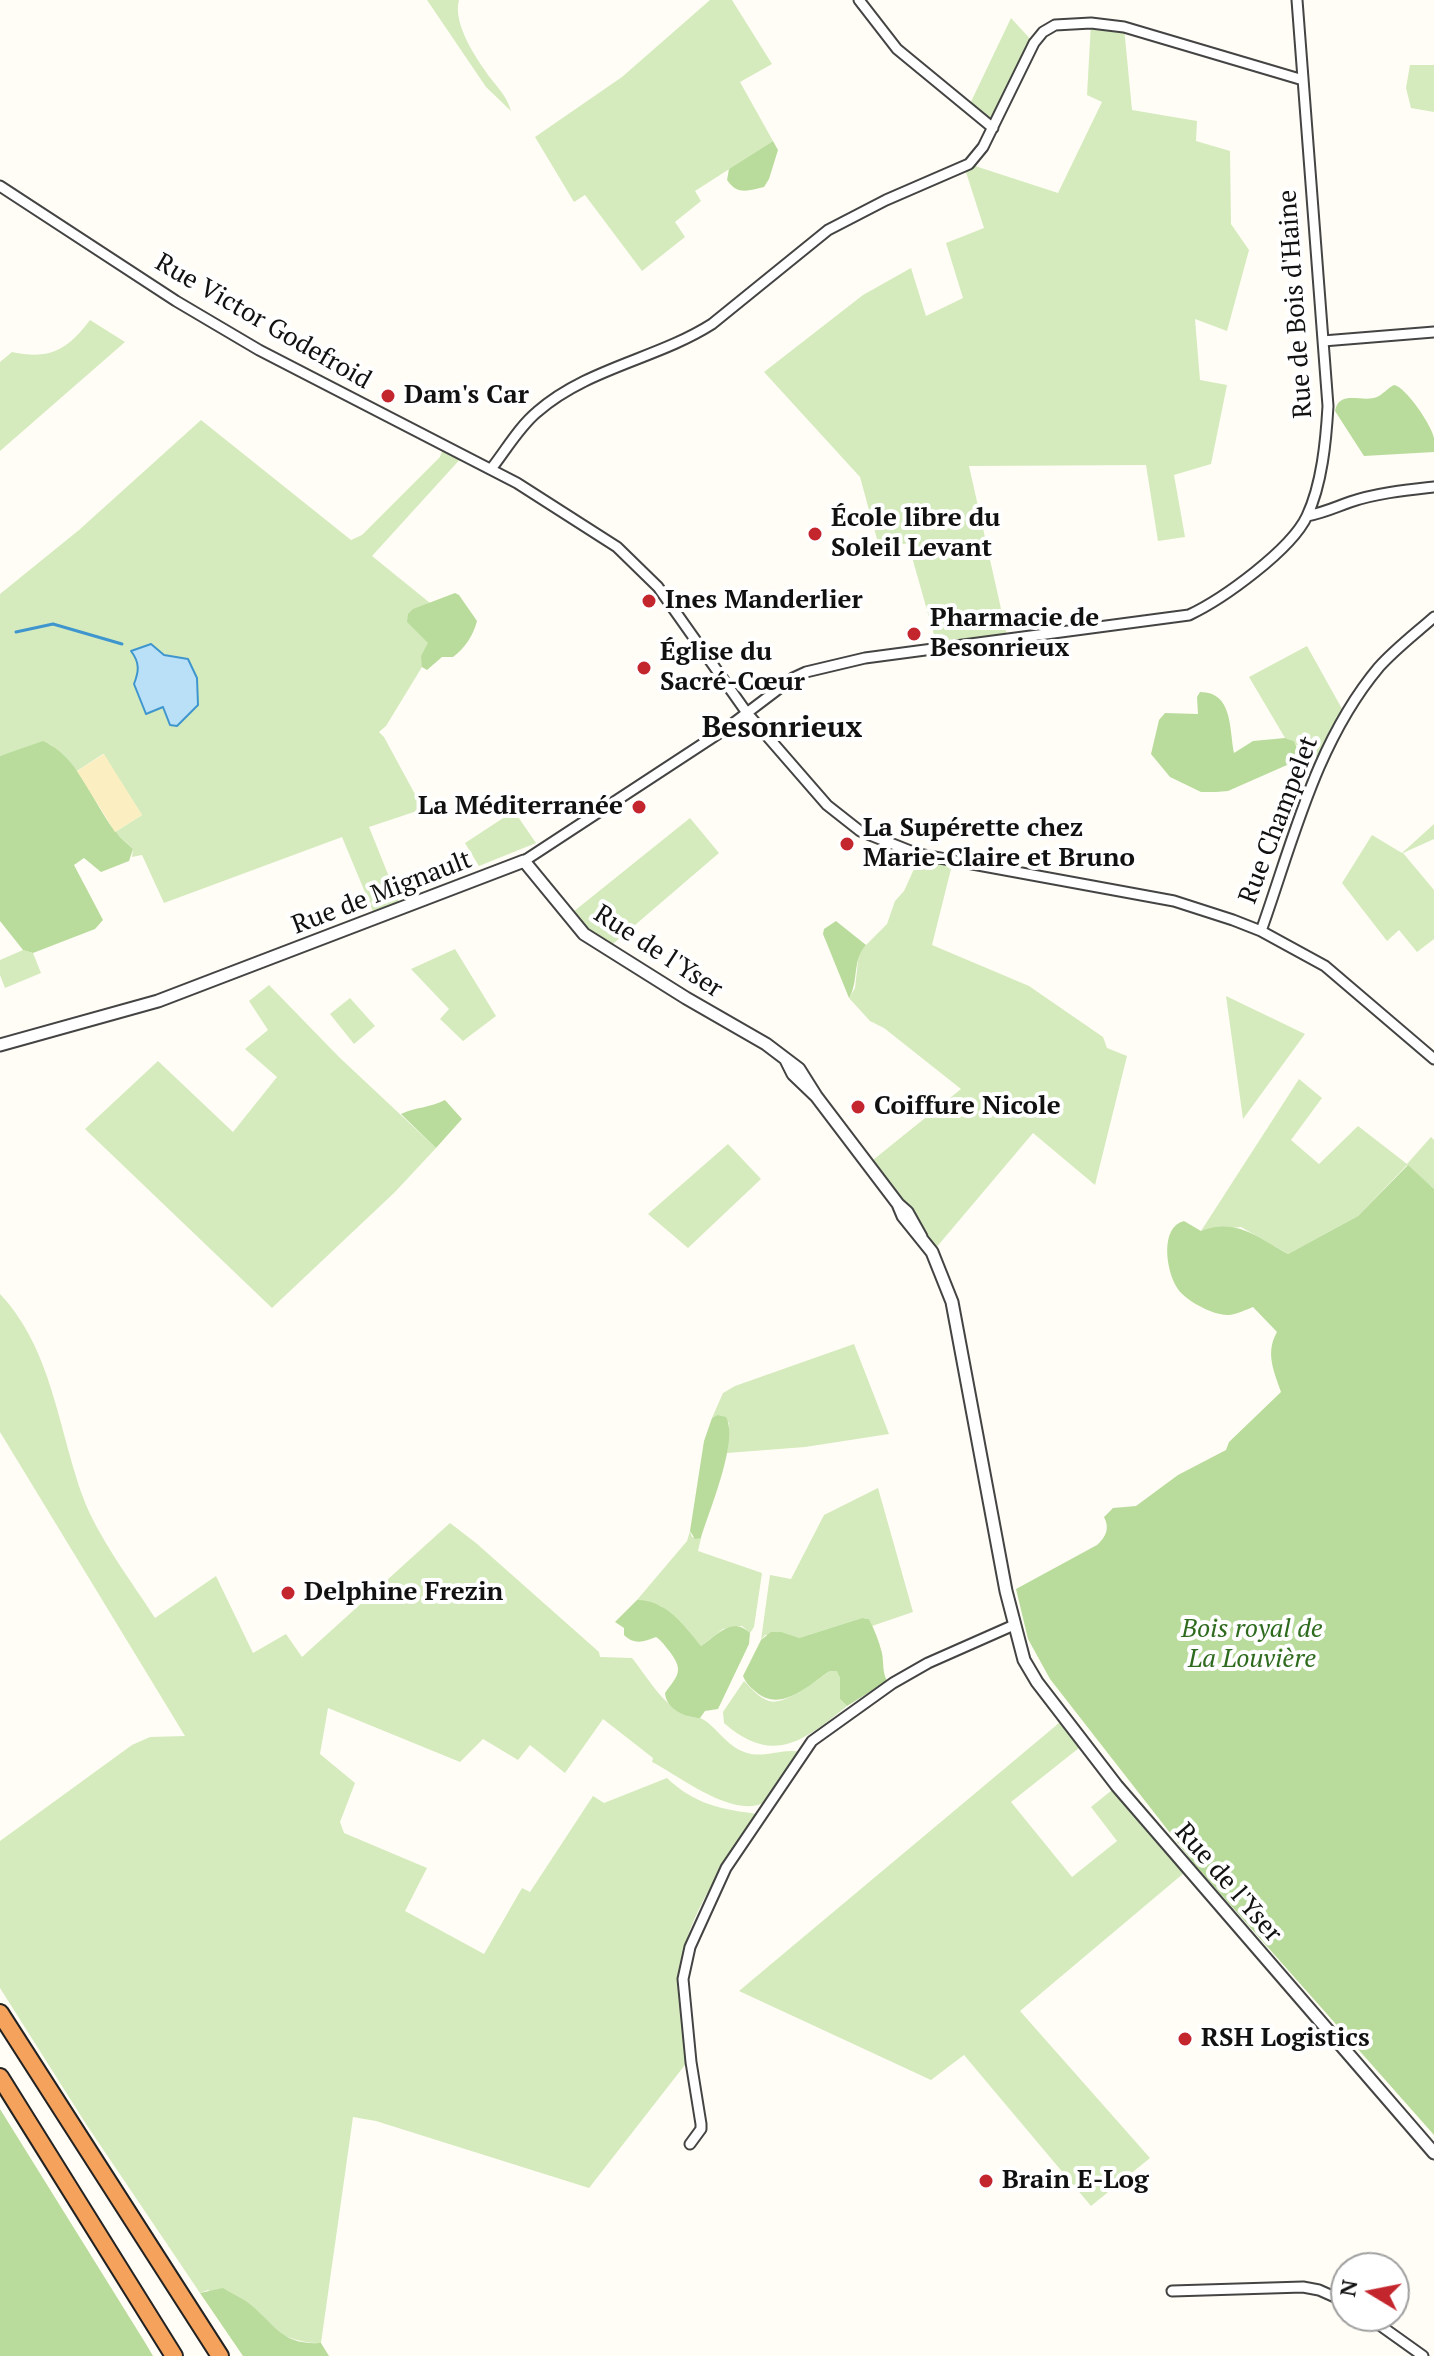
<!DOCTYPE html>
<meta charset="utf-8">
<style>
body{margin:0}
#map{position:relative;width:1434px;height:2356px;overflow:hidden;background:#fffdf5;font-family:"PT Serif",serif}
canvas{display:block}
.north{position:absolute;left:1330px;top:2252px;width:80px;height:80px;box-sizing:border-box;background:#fff;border:2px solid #a0a0a0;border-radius:50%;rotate:280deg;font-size:22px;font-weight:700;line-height:32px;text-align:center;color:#111}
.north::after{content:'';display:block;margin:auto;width:28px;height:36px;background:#c4262e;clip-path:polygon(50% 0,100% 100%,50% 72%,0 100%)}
</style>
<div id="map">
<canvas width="1434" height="2356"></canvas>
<div class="north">N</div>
</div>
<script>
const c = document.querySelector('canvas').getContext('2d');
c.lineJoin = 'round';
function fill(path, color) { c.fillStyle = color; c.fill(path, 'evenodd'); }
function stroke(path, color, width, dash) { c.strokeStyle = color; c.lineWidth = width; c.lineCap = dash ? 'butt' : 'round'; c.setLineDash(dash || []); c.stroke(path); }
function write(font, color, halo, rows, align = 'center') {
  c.font = font + ' "PT Serif",serif'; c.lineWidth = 8; c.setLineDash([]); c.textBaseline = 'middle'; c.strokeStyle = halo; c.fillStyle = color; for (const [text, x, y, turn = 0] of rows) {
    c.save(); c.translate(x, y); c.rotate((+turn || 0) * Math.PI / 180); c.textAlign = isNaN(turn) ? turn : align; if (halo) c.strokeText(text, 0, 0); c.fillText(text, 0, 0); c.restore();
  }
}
const green = new Path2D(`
 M427,0H459C453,21 472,52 484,69C494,85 506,93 511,111L486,87Z
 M710,0H732L772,64L740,82L773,141L695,191L701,201L675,222L685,237L642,271L585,195L574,202L535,137L622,77Z
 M1011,18L1034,43L993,128L968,108Z
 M1091,23L1124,27L1132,110L1197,121L1196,141L1230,151L1231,224L1249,250L1227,331L1195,319L1200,380L1227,385L1211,464L1174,475L1185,537L1158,541L1146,465L969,466L1008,640L938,649L908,543L880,550L860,477L764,372L863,295L911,268L926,316L963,298L946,243L984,228L964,166L969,164L1058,193L1102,102L1087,95Z
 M1410,65H1434V112L1411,108L1406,88Z
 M90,320L125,342L0,451V362L12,352C51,360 67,350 90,320Z
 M201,420L351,540L362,535L440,457L444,446L463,456L372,556L456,624L422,667L386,726L379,732L384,737L423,809L369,827L400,904L374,914L342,837L164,903L142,855L132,857L133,849L115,832L142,815L103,754L77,771L50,744L0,756V594L79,530Z
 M1307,646L1346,716L1321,762L1305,745H1296L1294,741L1285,738L1249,677Z
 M514,811L536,843L479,866L465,843Z
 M690,818L719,853L607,949L568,916Z
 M1434,824V839L1403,853L1434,890V939L1417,952L1399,930L1387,941L1342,883L1372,835L1402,853Z
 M919,858L952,865L932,945L1029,986L1103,1037L1107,1048L1127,1056L1095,1185L1033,1133L935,1249L873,1160L961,1089L884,1028L870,1021L849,998L855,988L859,952L887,924L895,901L904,891Z
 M455,949L496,1016L463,1041L440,1019L449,1009L411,969Z
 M23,950L33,953L41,973L5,988L0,975V960Z
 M269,985L339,1057L436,1148L395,1192L272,1308L85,1129L158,1061L233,1132L277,1077L245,1049L268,1030L249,1001Z
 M1226,996L1305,1034L1243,1119Z
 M350,998L375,1026L354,1044L330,1014Z
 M1299,1079L1322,1098L1291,1140L1319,1164L1358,1126L1407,1164L1431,1137L1434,1140V1189L1407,1165L1358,1216L1288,1254L1241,1227L1201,1231Z
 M728,1144L761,1179L688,1248L648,1214Z
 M0,1294C52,1349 58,1428 83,1497C97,1536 132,1582 155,1618L216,1576L253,1653L286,1634L302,1657L450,1523L476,1543L599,1652L600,1657L632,1658C648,1678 664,1707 688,1716C692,1718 696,1717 700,1718C717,1725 726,1749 751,1754C768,1757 784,1748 801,1752C792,1764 776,1796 765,1802C734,1820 678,1775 652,1762L653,1758L603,1719L565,1773L530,1745L518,1760L483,1739L460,1762L328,1708L320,1754L355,1783L340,1822L344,1833L427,1868L405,1911L484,1954L522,1888L530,1892L593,1796L604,1803L667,1778C694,1804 722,1810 759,1814C727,1861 684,1916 680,1975C678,2002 685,2034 688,2061L589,2188L376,2121L353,2117L321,2343C282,2345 241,2310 208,2290L200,2293L86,2124L0,1988V1841L132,1745L150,1737L185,1736L0,1432Z
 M854,1344L889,1434L805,1447L727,1453L729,1423L717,1415L712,1418L723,1393L735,1386Z
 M878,1488L913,1612L872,1626L869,1619L862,1618L799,1638L765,1635L761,1640L770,1575L791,1579L824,1515Z
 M690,1531L692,1537L701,1538L698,1551L762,1573L754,1627L750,1633L742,1626L723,1629L701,1646L661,1606L637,1600L687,1541Z
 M830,1671H838L840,1678V1699L847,1706C804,1741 773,1766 724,1723L723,1712L744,1681C751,1688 759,1698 769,1701C785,1706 816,1680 830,1671Z
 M1065,1718L1084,1744L1011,1802L1072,1877L1117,1841L1091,1807L1117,1786L1184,1873L1020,2011L1150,2158L1091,2206L964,2055L931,2080L739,1991Z`);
const forest = new Path2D(`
 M773,141L778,150L769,179L764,187C748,191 737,195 727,180L729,169Z
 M1394,385C1406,387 1432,426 1434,438C1434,443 1434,447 1434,452L1364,456L1335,411C1339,389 1362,403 1377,397C1382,395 1388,388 1394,385Z
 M455,593L459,595L477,621C473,636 465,648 453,657H442L427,670L422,667L421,656L428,643L407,622L408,614L413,609Z
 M1200,692C1233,692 1229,728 1234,753L1253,741L1285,738L1294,741L1297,748L1295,757L1287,765L1228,791L1216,792H1201L1170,777L1151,754L1159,720L1165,713L1198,714L1197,697Z
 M43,741C79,757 92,802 115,831C120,838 127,843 133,849L129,861L101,872L84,858L74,865L103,920L95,929L33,953L23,950L0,921V756Z
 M836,921L866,945C852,959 859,982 849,998L823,934L824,929Z
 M445,1100L462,1119L436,1148L401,1114C415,1107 430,1108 445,1100Z
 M1408,1165L1434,1189V2135L1195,1865L1050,1679L1028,1639L1016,1589L1097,1545C1106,1537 1110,1528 1104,1517L1113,1508L1136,1506L1178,1475L1226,1450L1229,1442L1281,1392C1274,1371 1265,1353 1277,1332L1253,1307C1245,1310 1238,1314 1229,1315C1214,1316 1183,1300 1176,1286C1166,1269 1160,1227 1184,1221L1201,1231C1236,1217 1259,1238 1288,1254L1358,1216Z
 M717,1415L726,1417C739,1441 709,1511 701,1538L695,1539L690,1531L704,1441L712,1418Z
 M637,1600C667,1600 684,1626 701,1646C717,1635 732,1616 750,1633L749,1644L718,1709L705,1711L700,1718C686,1718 666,1709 665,1693C678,1675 684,1671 670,1652C665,1646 662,1641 656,1637C644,1642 634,1645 624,1635V1628L615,1622Z
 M862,1618L869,1619C874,1629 879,1641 882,1653C884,1663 882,1671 887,1681L847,1706L840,1699V1678L837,1671H830C807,1686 780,1714 755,1691C749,1686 746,1683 743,1676L761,1640L771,1632H781L799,1638Z
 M0,2109L146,2344L153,2356H0Z
 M223,2288C232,2294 243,2298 251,2305C277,2327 282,2345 321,2343L329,2356H243L200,2293Z`);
const sand = new Path2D(`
 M104,754L142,815L115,832L77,771Z`);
const water = new Path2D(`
 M151,644L164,655L188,659L197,678L198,705L177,726L170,725L163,707L146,714L134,684C139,671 140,663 131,651Z`);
const stream = new Path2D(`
 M16,632L53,624L122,644`);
const minor = new Path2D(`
 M859,0L897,49L993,128
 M0,186L176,301L259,350L517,483L617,547L658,587L747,713L827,805L860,831L918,854L1174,901L1233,920L1261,931L1325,966L1434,1059
 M1323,341L1434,332
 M491,469C506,450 519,427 537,412C587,368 657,359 712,324L828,230L886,200L969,164L983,147L1034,43L1043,32L1055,25L1091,23L1124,27L1303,80
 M1307,516C1326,512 1333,508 1350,502C1376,493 1407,490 1434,487
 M524,861L727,728L793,678L806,672L865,658L1189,615C1223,599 1291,550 1307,516C1322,484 1326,441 1328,406L1297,0
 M1261,931C1293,841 1316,742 1379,667C1395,649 1416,633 1434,617
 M690,2144L701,2129V2124L691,2062L683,1979L690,1947L726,1868L812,1741L893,1683L928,1663L1014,1625
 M1172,2291L1303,2287L1319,2290L1346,2302
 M1367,2316L1423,2356`);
const tertiary = new Path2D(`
 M0,1045L158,1001L524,861L584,934L686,998L766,1044L799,1069L816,1096L793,1074L786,1060
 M816,1096L898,1204
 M921,1237L907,1212L898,1204L903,1216L932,1252L952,1302L1006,1591L1024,1660L1037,1682L1117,1786L1434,2153`);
const motorway = new Path2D(`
 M0,2013L220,2356
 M0,2077L174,2356`);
const markers = [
 [388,396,8,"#c4262e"],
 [815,534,8,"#c4262e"],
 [649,601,8,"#c4262e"],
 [914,634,8,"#c4262e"],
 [644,668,8,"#c4262e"],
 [639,807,8,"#c4262e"],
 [847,844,8,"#c4262e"],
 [858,1107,8,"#c4262e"],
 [288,1593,8,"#c4262e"],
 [1185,2039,8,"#c4262e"],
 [986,2181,8,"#c4262e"]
];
const streetNames = [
 ["Rue de Bois d'Haine",1296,304,-94],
 ["Rue Victor Godefroid",263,322,30],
 ["Rue Champelet",1279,820,-69],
 ["Rue de Mignault",382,893,-21],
 ["Rue de l'Yser",658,952,33],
 ["Rue de l'Yser",1228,1883,49]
];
const poiNames = [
 ["Dam's Car",404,396],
 ["École libre du",831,519],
 ["Soleil Levant",831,549],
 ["Ines Manderlier",665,601],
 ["Pharmacie de",930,619],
 ["Besonrieux",930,649],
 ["Église du",660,653],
 ["Sacré-Cœur",660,683],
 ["La Méditerranée",623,807,"right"],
 ["La Supérette chez",863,829],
 ["Marie-Claire et Bruno",863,859],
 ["Coiffure Nicole",874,1107],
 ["Delphine Frezin",304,1593],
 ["RSH Logistics",1201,2039],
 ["Brain E-Log",1002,2181]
];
const parkNames = [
 ["Bois royal de",1252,1630],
 ["La Louvière",1252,1660]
];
const quarterNames = [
 ["Besonrieux",782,728]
];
fill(green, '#d5ebbd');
fill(forest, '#b9dc9c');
fill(sand, '#fbeec1');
fill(water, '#b9e0f7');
stroke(water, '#3f96cf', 2);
stroke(stream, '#3f96cf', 3);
stroke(minor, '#444', 13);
stroke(tertiary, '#444', 15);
stroke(motorway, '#222', 20);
stroke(minor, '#fff', 9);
stroke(tertiary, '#fff', 11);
stroke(motorway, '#f5a25d', 16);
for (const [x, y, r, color] of markers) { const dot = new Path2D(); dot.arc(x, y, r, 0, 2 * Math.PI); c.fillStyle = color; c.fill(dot); stroke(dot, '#fff', 3); }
write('26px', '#111', '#fff', streetNames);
write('bold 26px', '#111', '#fff', poiNames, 'left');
write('italic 26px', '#2f6b1f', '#fff', parkNames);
write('bold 30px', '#111', '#fff', quarterNames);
</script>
